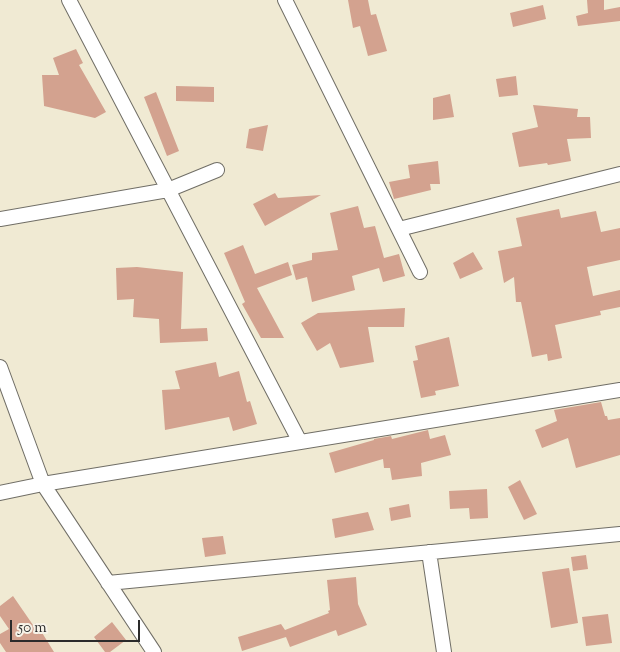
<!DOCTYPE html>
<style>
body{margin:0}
#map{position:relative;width:620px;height:652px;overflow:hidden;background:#f0ead3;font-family:"Sorts Mill Goudy",serif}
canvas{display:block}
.scale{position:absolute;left:10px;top:620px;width:130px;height:22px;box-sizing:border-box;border:2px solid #2b2b2b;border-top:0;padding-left:6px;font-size:15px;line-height:18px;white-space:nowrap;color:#2b2b2b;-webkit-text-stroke:4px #f7f3e8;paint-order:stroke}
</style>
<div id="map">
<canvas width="620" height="652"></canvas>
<div class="scale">50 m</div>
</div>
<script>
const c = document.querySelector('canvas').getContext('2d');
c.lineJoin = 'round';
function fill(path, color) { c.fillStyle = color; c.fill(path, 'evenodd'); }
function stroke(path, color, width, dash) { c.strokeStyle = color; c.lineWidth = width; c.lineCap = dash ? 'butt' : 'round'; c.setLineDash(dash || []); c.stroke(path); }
const building = new Path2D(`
 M348,0H368L371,15L376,14L387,51L368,56L360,26L353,28Z
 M587,0H604V10L620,7V21L578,26L576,16L588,13Z
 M543,5L546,19L513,27L510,13Z
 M76,49L83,63L79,65L106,112L95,118L44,106V105L42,75H59L53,58Z
 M516,76L518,95L499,97L496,79Z
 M176,86L214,87V102L176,101Z
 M156,92L179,151L167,156L144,97Z
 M450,94L454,117L433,120V98Z
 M533,105L578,109L577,117H590L591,138L567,139L571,161L548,165L547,163L519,167L512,133L538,127Z
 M268,125L263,151L246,148L249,129Z
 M438,161L440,184H430L431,190L394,199L389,182L410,178L408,165Z
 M275,193L278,198L321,195L265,226L253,204Z
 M358,206L364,228L375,226L384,258L399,254L405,276L383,282L379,268L352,276L355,290L312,302L307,277L296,280L292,265L312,260V253L338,250L330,213Z
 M559,209L561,218L596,211L601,232L620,228V260L587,267L593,296L620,290V307L600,311L601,315L555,325L562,358L548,361L547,354L532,357L521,302H516L514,277L504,283L498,251L522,246L516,218Z
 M243,245L255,274L288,262L292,275L257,288L284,338H261L242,304L245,302L224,253Z
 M473,252L483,269L460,279L453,263Z
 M137,267L183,272L181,329L207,328L208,341L160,343L159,319L133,317L134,299L117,300L116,268Z
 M405,308L404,327H368L374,362L340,368L330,343L317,351L301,323L318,313Z
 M449,337L459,386L435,391L436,395L421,398L413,361L418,360L415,346Z
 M216,362L219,377L239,371L247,402L250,401L257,424L233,431L229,417L165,430L162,390L180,389L175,371Z
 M601,402L605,416H607L608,420L620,418V455L576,468L568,438L542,448L535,430L557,421L554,410Z
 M428,430L430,439L445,435L451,455L421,463L422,476L392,480L390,468H384L383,459L335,473L329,453L374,440V439L391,436L392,439Z
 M520,480L537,514L524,520L508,487Z
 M487,489L488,518L470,519L469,508L450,509L449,491Z
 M409,504L411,517L391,521L389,508Z
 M368,512L374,530L335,538L332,519Z
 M223,536L226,554L205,557L202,538Z
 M586,555L588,569L573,571L571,557Z
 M569,568L578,623L551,628L542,572Z
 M356,577L358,604L367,625L338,636L336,630L290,647L286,637L242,651L238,637L281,624L285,630L329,613L328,611L330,610L327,580Z
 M13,596L33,625L36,623L54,652H6L0,643V634L9,629L0,616V606Z
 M608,614L612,643L586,646L582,617Z
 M112,622L126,640L110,652H105L94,637Z`);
const street = new Path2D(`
 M69,0L300,442
 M285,0L420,272
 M0,219L168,190L217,170
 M399,229L620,174
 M0,367L43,484L154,652
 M0,493L43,484L620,390
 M429,552L444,652
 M108,583L620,534`);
fill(building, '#d3a28f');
stroke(street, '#706e66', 16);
stroke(street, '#fff', 14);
</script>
